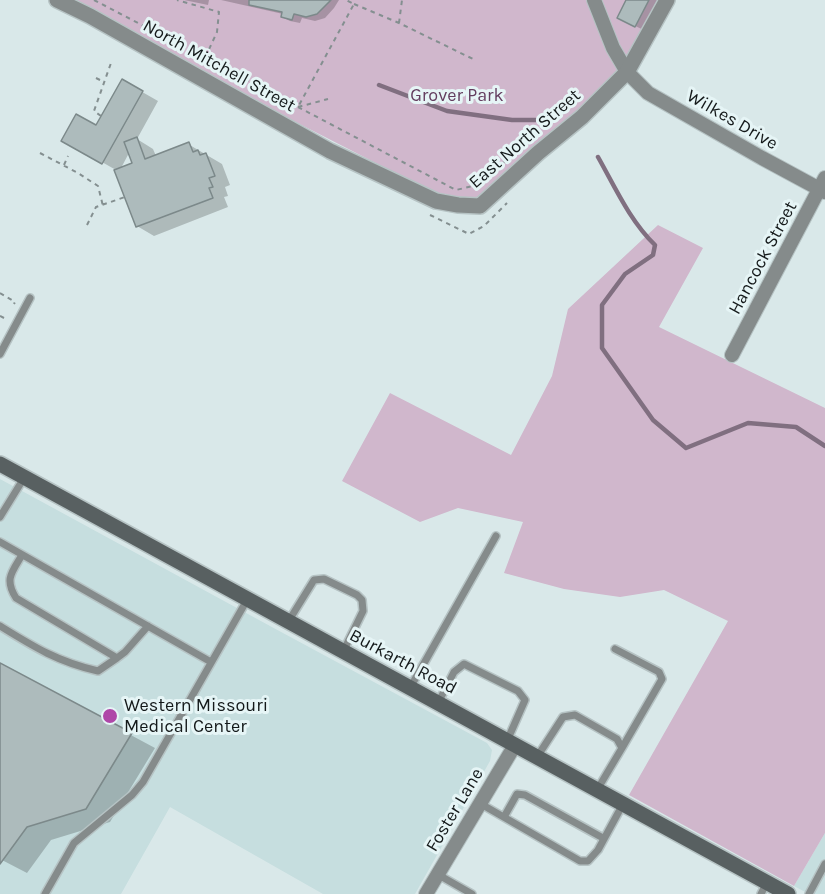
<!DOCTYPE html>
<style>
body{margin:0}
canvas{display:block;background:#d9e8e9}
</style>
<canvas width="825" height="894"></canvas>
<script>
const c = document.querySelector('canvas').getContext('2d');
c.lineJoin = 'round';
function fill(path, color) { c.fillStyle = color; c.fill(path, 'evenodd'); }
function stroke(path, color, width, dash) { c.strokeStyle = color; c.lineWidth = width; c.lineCap = dash ? 'butt' : 'round'; c.setLineDash(dash || []); c.stroke(path); }
function write(font, color, halo, rows, align = 'center') {
  c.font = font + ' Karla,sans-serif'; c.lineWidth = 6; c.setLineDash([]); c.textBaseline = 'middle'; c.strokeStyle = halo; c.fillStyle = color; for (const [text, x, y, turn = 0] of rows) {
    c.save(); c.translate(x, y); c.rotate((+turn || 0) * Math.PI / 180); c.textAlign = isNaN(turn) ? turn : align; if (halo) c.strokeText(text, 0, 0); c.fillText(text, 0, 0); c.restore();
  }
}
const built = new Path2D(`
 M0,479L270,626L487,743L492,750L490,761L415,894H323L170,807L121,894H0Z
 M825,833V894H809L794,886Z`);
const green = new Path2D(`
 M57,0H664L627,72L480,206L458,205Z
 M658,225L703,248L659,327L825,408V833L794,886L629,795L728,621L664,590L620,597L564,589L504,573L523,522L458,508L420,522L342,481L390,393L511,455L552,376L568,309Z`);
const shadow = new Path2D(`
 M184,0H209L208,5Z
 M221,0H339L334,8L325,18L315,21L302,18L300,23L290,21L282,17L283,14Z
 M628,0H665L648,32L631,24Z
 M123,81L158,101L137,139L153,149L156,156L188,144L222,164L230,185L225,187L228,196L224,197L228,207L154,236L137,226L116,170L63,140L97,127ZM129,153L134,164L120,170Z
 M0,665L155,748L110,822L51,840L27,873L0,859Z`);
const stream = new Path2D(`
 M379,85L447,111L512,120H537L564,109
 M598,157C615,187 630,221 655,245L653,255L625,274L602,305V348L653,420L686,448L748,423L796,427L825,446`);
const building = new Path2D(`
 M249,0H331L317,14L306,17L294,14L292,20L281,17L282,12L249,5Z
 M626,0H649L635,27L617,18Z
 M122,79L143,91L102,164L61,141L76,114L96,125Z
 M137,137L145,159L189,142L193,152L198,150L200,155L206,153L215,176L209,178L213,187L209,188L213,198L136,227L114,170L132,163L124,142Z
 M0,663L132,733L86,809L27,827L0,864Z`);
const path = new Path2D(`
 M94,0L205,58L217,32L219,12L177,0
 M354,4L399,23L473,59
 M399,23L402,0
 M205,58L298,107L354,4L346,0
 M96,78L104,82
 M298,107L456,190L473,186L511,157
 M298,107L328,99
 M101,116L94,111L111,63
 M40,153L78,173L98,186L103,206
 M64,165L68,156
 M430,215L469,234L484,226L507,203
 M87,225L96,207L125,197
 M0,293L15,302L14,304
 M0,316L6,319L7,317`);
const service = new Path2D(`
 M0,354L30,298
 M0,517L24,478
 M0,542L211,662
 M22,555C12,572 4,579 16,598L117,658L125,652L148,626
 M288,622L314,580L324,579L357,595L362,600L363,611L343,652
 M0,626C34,647 58,662 98,671L117,658
 M615,649L659,672L662,679L622,748
 M410,688L496,536
 M438,703L454,672L464,664L518,691L525,700L507,741
 M537,757L563,717L575,715L617,739L622,748L597,790
 M481,804L580,861H588L598,850L623,804
 M504,817L517,794L525,795L603,838
 M437,874L472,894
 M45,894L74,843L132,795L143,782L247,600
 M761,894L767,882
 M809,894L825,864`);
const minor = new Path2D(`
 M594,0L613,48L627,72L648,93L762,158L825,192
 M732,355L825,178
 M426,894L515,745`);
const tertiary = new Path2D(`
 M57,0L90,16L330,151L436,201L458,205L480,206L538,153L582,117L627,72L667,0`);
const secondary = new Path2D(`
 M0,464L788,894`);
const markers = [
 [110,716,8,"#af46a8"]
];
const streetNames = [
 ["North Mitchell Street",219,66,29],
 ["Wilkes Drive",732,120,30],
 ["East North Street",525,139,-41],
 ["Hancock Street",763,258,-62],
 ["Burkarth Road",403,662,28],
 ["Foster Lane",455,810,-59]
];
const parkNames = [
 ["Grover Park",457,96]
];
const poiNames = [
 ["Western Missouri",124,706],
 ["Medical Center",124,727]
];
fill(built, '#c6dedf');
fill(green, '#d0b7cc');
fill(shadow, '#0003');
stroke(stream, '#806f80', 4.5);
fill(building, '#adbbbc');
stroke(building, '#7c898a', 1.5);
stroke(service, '#b6c3c4', 10);
stroke(minor, '#b6c3c4', 16);
stroke(tertiary, '#b6c3c4', 18);
stroke(secondary, '#b6c3c4', 18);
stroke(path, '#848f90', 2, [4.5, 4.5]);
stroke(service, '#858b8b', 7);
stroke(minor, '#858b8b', 14);
stroke(tertiary, '#858b8b', 15);
stroke(secondary, '#586061', 15);
for (const [x, y, r, color] of markers) { const dot = new Path2D(); dot.arc(x, y, r, 0, 2 * Math.PI); c.fillStyle = color; c.fill(dot); stroke(dot, '#e6f5f6', 2); }
write('18px', '#14191a', '#e6f5f6', streetNames);
write('18px', '#633d5f', '#e6f5f6', parkNames);
write('18px', '#14191a', '#e6f5f6', poiNames, 'left');
</script>
